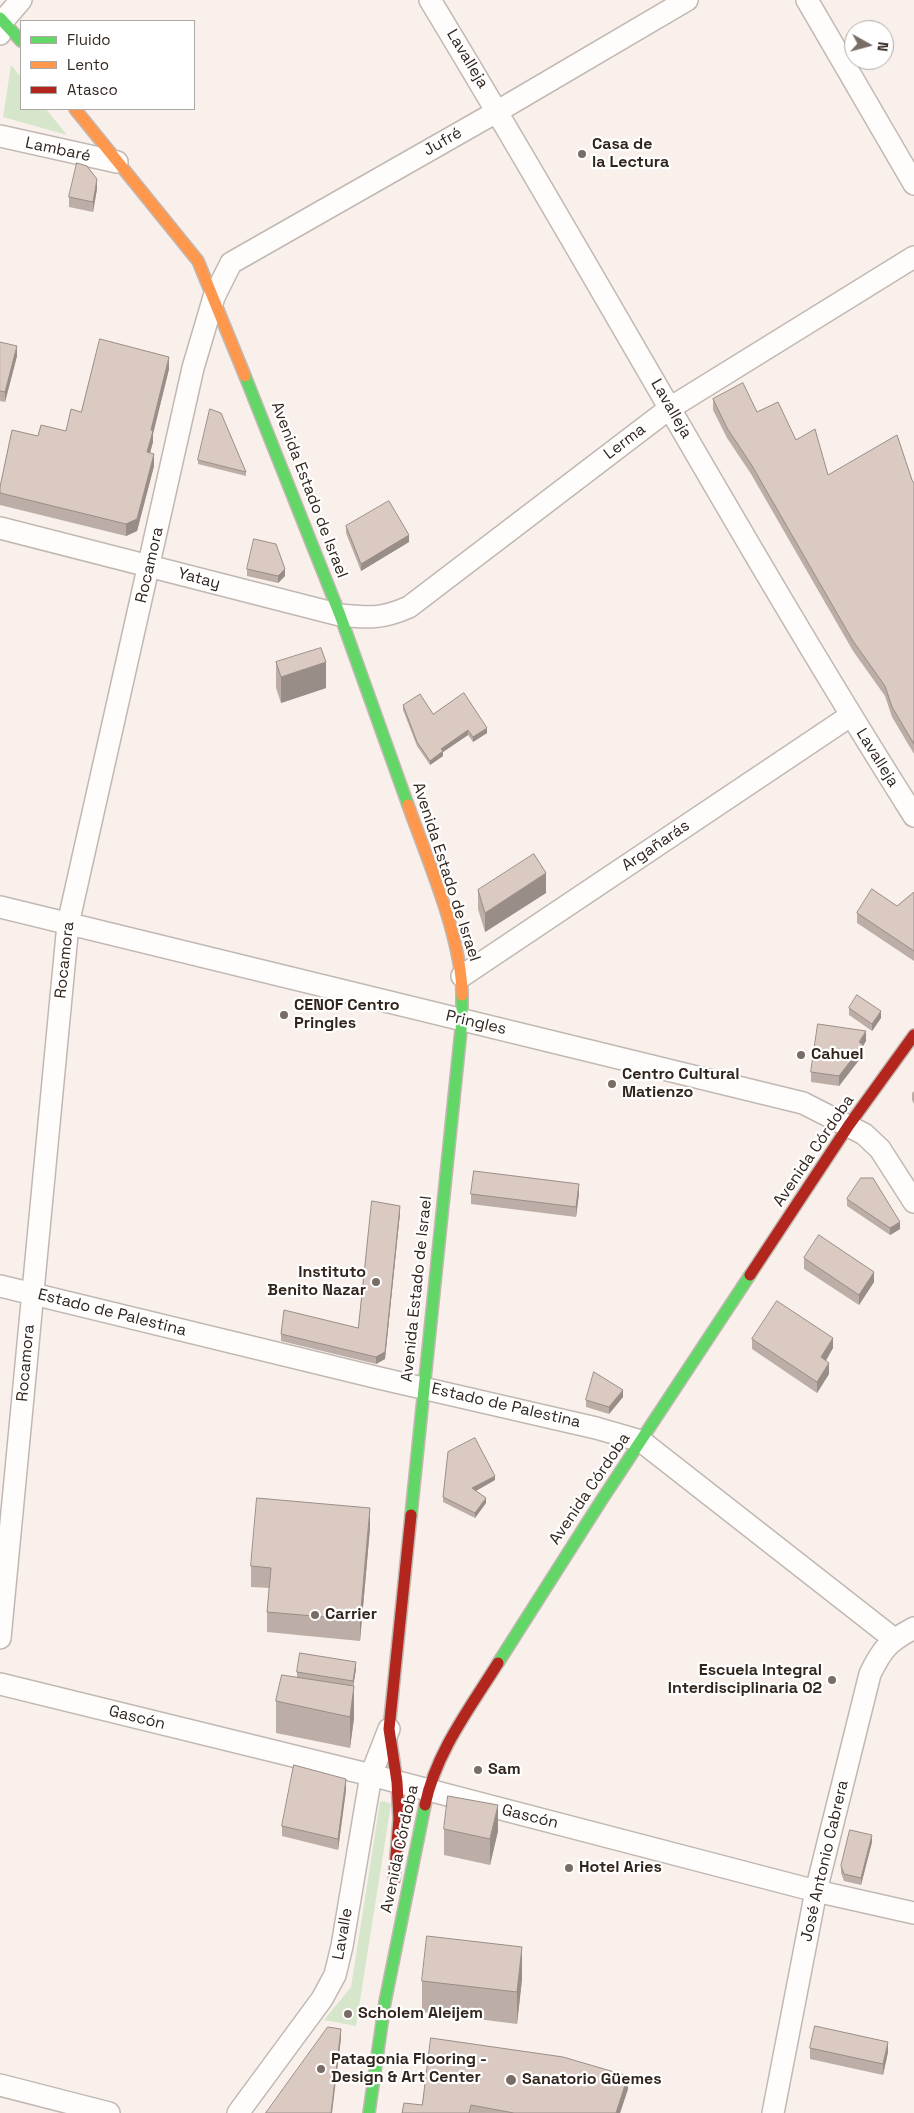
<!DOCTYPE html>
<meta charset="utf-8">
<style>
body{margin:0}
#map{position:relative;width:914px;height:2113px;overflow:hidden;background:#f9f0ec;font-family:"Space Grotesk",sans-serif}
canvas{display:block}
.legend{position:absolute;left:20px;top:20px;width:175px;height:90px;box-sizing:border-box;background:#fff;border:1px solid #ada8a5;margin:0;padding:6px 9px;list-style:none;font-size:15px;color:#32251d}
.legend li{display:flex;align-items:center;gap:10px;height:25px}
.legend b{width:25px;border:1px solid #ada8a5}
.north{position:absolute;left:844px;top:20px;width:50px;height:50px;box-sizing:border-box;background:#fff;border:1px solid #ada8a5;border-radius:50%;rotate:97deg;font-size:14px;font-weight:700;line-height:20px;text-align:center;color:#32251d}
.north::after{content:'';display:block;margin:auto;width:18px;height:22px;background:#786c65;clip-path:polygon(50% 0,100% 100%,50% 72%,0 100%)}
</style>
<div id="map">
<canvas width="914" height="2113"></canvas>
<ul class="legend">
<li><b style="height:6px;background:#63d668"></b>Fluido</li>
<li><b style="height:6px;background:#ff974d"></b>Lento</li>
<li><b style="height:6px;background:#b3261e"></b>Atasco</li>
</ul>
<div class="north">N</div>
</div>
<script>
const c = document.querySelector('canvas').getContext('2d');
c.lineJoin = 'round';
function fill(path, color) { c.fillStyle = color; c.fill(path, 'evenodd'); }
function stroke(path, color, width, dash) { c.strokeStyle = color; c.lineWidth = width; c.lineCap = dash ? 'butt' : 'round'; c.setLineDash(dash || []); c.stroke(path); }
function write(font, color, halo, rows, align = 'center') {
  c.font = font + ' "Space Grotesk",sans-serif'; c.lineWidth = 4.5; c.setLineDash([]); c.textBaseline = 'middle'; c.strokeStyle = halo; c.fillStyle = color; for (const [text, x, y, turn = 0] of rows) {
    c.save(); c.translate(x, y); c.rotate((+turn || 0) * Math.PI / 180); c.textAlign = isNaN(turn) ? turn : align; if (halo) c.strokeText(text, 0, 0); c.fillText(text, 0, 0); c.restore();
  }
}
const green = new Path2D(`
 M11,65L21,77V109H46L67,135L3,117Z
 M384,1801L391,1804L356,2026L324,2020L351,1987L380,1802Z`);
const street = new Path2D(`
 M430,0C594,270 745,549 914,816
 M807,0L914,184
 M0,34L3,21L21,0
 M0,136L117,162
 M0,528L340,615C369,618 382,619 409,607L670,408L914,257
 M0,907L803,1103L864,1134L880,1149L914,1202
 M462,976L850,716
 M0,1286L379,1378L596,1428L641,1441L894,1639
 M0,1638L68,924L193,368L214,297L231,263L498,111L687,0
 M0,1684L371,1775L816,1891L914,1913
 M0,2085L109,2113
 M238,2113L322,1999L335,1975L342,1946L371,1775L389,1729
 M773,2113L816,1891L870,1674C882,1649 889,1641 914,1628`);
const fast = new Path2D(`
 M0,18L21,41
 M245,376L340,615L408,805
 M411,1515L462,1020V995
 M498,1663L601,1501L750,1275
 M369,2113L385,2002L425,1805`);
const slow = new Path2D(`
 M75,109L198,261L245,376
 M408,805C427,859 462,938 462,995`);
const jam = new Path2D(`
 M750,1275L849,1125L914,1035
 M397,1782L389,1729L411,1515
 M425,1805C436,1752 470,1708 498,1663
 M394,1880L399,1819L397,1782`);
const wall = new Path2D(`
 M97,189L93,212L69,207V197Z
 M0,342L17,356L5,402L0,401Z
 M169,369L153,434V442L150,453L154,466L137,531L126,536L0,505V487L66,431L81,412Z
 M713,399L757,412L796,440L828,475L912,480L914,483V754L892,717L885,696L853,651L751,474L727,438L713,410Z
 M198,460L246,472V476L198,464Z
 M346,526L409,542L361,571L346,533Z
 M247,569L285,576L278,583L247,576Z
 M276,662L326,688L281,703L276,688Z
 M403,705L433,714L487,733L473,742L468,735L443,752V756L430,765L417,746L403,710Z
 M478,890L546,893L485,932L478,909Z
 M914,892V961L857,923V913L897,906Z
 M849,1008L881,1018L872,1031L849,1015Z
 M866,1041L863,1046V1055L839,1086L811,1082V1072Z
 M914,1091V1104L912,1100V1093Z
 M471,1194H579L576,1217L471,1204Z
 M847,1199L900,1229L890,1235L847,1206Z
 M400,1213L385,1359L376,1364L281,1341V1334L358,1328Z
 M804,1258L874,1282L859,1305L804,1269Z
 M752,1339L833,1348L826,1361L829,1374L817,1393L752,1349Z
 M623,1397L609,1414L586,1407V1400Z
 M495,1480L476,1491L486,1503L475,1518L443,1502V1497Z
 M370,1528L360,1641L267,1632V1612L269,1588L251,1587V1566Z
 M356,1669L353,1686L354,1718L350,1748L276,1733V1701L297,1678V1672Z
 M346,1790L338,1850L282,1836V1826Z
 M444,1829L498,1831L490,1865L444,1855Z
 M872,1842L861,1885L844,1881L841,1873V1866Z
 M522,1979L517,2024L422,2012V1981Z
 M810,2048L888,2052L883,2075L810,2059Z
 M628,2089L620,2113H402L422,2105Z`);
const shadedWall = new Path2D(`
 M97,179V189L93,212V202Z
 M17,346V356L5,402V392Z
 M169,357V369L153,434V442L147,464V452L151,430Z
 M154,454V466L137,531L126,536V524Z
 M409,535V542L361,571V564Z
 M285,569V576L278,583V576Z
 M326,662V688L281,703V677Z
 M487,728V733L473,742V737Z
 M468,730V735L443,752V756L430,765V761L441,749Z
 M546,873V893L485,932V913Z
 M881,1011V1018L872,1031V1024Z
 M866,1031V1041L863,1046V1055L839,1086V1076Z
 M579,1184V1194L576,1217V1207Z
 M400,1206V1213L385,1359L376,1364V1357Z
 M900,1222V1229L890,1235V1228Z
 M874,1272V1282L859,1305V1295Z
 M833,1338V1348L821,1368V1357Z
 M829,1363V1374L817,1393V1382Z
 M623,1390V1397L609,1414V1407Z
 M495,1476V1480L472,1493V1488Z
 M486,1498V1503L475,1518V1513Z
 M370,1508V1528L360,1641V1620Z
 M356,1662V1669L353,1688V1681Z
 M354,1686V1718L350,1748V1717Z
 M346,1779V1790L338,1850V1839Z
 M498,1805V1831L490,1865V1839Z
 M872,1835V1842L861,1885V1878Z
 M522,1947V1979L517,2024V1992Z
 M341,2029V2039L332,2113H331Z
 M888,2042V2052L883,2075V2064Z
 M628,2076V2089L620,2113H616Z`);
const building = new Path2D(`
 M77,163L87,166L97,179L93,202L69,197Z
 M100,339L169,357L151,430L153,431L147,452L154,454L137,519L126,524L0,493V487L12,430L38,436L41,425L66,431L71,409L81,412Z
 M0,342L17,346L5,392L0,391Z
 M743,383L757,412L778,402L796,440L815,429L828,475L897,435L912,480L914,483V744L892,707L885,686L853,641L751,464L727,428L713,399Z
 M210,409L221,413L246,472L198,460Z
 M389,501L409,535L361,564L346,526Z
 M254,539L276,544L285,569L278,576L247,569Z
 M321,648L326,662L281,677L276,662Z
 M464,693L487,728L473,737L468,730L441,749L443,751L430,761L417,742L403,705L420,694L433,714Z
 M534,854L546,873L485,913L478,890Z
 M872,889L897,906L914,892V951L857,913Z
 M857,995L881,1011L872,1024L849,1008Z
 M818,1024L866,1031L859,1042L863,1045L839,1076L811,1072Z
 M474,1171L579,1184L576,1207L471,1194Z
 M861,1178H873L900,1222L890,1228L847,1199Z
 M372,1201L400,1206L385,1352L376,1357L281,1334L284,1310L358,1328Z
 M819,1235L874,1272L859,1295L804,1258Z
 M777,1301L833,1338L821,1357L829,1363L817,1382L752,1339Z
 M594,1372L623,1390L609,1407L586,1400Z
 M475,1438L495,1476L472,1488L486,1498L475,1513L443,1497L448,1452Z
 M257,1498L370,1508L360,1620L267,1612L271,1568L251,1566Z
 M300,1653L356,1662L353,1681L297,1672Z
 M282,1675L354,1686L350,1717L276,1701Z
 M294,1765L346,1779L338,1839L282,1826Z
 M448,1796L498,1805L490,1839L444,1829Z
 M850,1830L872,1835L861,1878L844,1874L841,1866Z
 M427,1936L522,1947L517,1992L422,1981Z
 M815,2026L888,2042L883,2064L810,2048Z
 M328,2027L341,2029L331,2113H266Z
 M431,2038L563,2057L628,2076L616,2113H514L471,2105L469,2113H402L404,2103L422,2105Z`);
const markers = [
 [582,154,5,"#786c65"],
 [284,1015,5,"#786c65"],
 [801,1055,5,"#786c65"],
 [612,1084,5,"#786c65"],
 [376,1282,5,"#786c65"],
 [315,1615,5,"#786c65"],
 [832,1680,5,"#786c65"],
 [478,1770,5,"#786c65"],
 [569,1868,5,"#786c65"],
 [348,2014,5,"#786c65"],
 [321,2069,5,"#786c65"],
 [511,2080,6,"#786c65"]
];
const streetNames = [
 ["Lavalleja",467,59,59],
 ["Jufré",443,142,-30],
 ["Lambaré",58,150,12],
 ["Lavalleja",671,409,60],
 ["Lerma",625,442,-37],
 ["Avenida Estado de Israel",309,490,69],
 ["Rocamora",150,565,-77],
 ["Yatay",199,579,15],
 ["Lavalleja",877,758,58],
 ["Argañarás",656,846,-34],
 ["Avenida Estado de Israel",446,872,72],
 ["Rocamora",65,960,-84],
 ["Pringles",476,1023,13],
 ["Avenida Córdoba",814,1151,-56],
 ["Avenida Estado de Israel",417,1289,-84],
 ["Estado de Palestina",112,1313,14],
 ["Rocamora",26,1363,-85],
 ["Estado de Palestina",506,1406,13],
 ["Avenida Córdoba",590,1489,-56],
 ["Gascón",137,1718,14],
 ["Gascón",530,1817,14],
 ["Avenida Córdoba",400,1849,-78],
 ["José Antonio Cabrera",825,1861,-77],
 ["Lavalle",343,1934,-80]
];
const poiNames = [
 ["Casa de",592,145],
 ["la Lectura",592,163],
 ["CENOF Centro",294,1006],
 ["Pringles",294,1024],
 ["Cahuel",811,1055],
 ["Centro Cultural",622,1075],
 ["Matienzo",622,1093],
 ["Instituto",366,1273,"right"],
 ["Benito Nazar",366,1291,"right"],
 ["Carrier",325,1615],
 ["Escuela Integral",822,1671,"right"],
 ["Interdisciplinaria 02",822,1689,"right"],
 ["Sam",488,1770],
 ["Hotel Aries",579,1868],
 ["Scholem Aleijem",358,2014],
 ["Patagonia Flooring -",331,2060],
 ["Design & Art Center",331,2078],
 ["Sanatorio Güemes",522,2080]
];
fill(green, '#d6e6ca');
stroke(street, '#c2b8b2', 24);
stroke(fast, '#c2b8b2', 14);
stroke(slow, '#c2b8b2', 14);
stroke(jam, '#c2b8b2', 14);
stroke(street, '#fefdfc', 21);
stroke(fast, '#63d668', 11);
stroke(slow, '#ff974d', 11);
stroke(jam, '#b3261e', 11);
fill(wall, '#bcaea6');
fill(shadedWall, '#998d87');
fill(building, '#dbcac1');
stroke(building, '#998d87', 1);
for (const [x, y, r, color] of markers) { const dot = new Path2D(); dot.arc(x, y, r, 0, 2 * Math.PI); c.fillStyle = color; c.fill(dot); stroke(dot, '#fff', 2); }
write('16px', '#32251d', '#fff', streetNames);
write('bold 16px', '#32251d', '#fff', poiNames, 'left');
</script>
